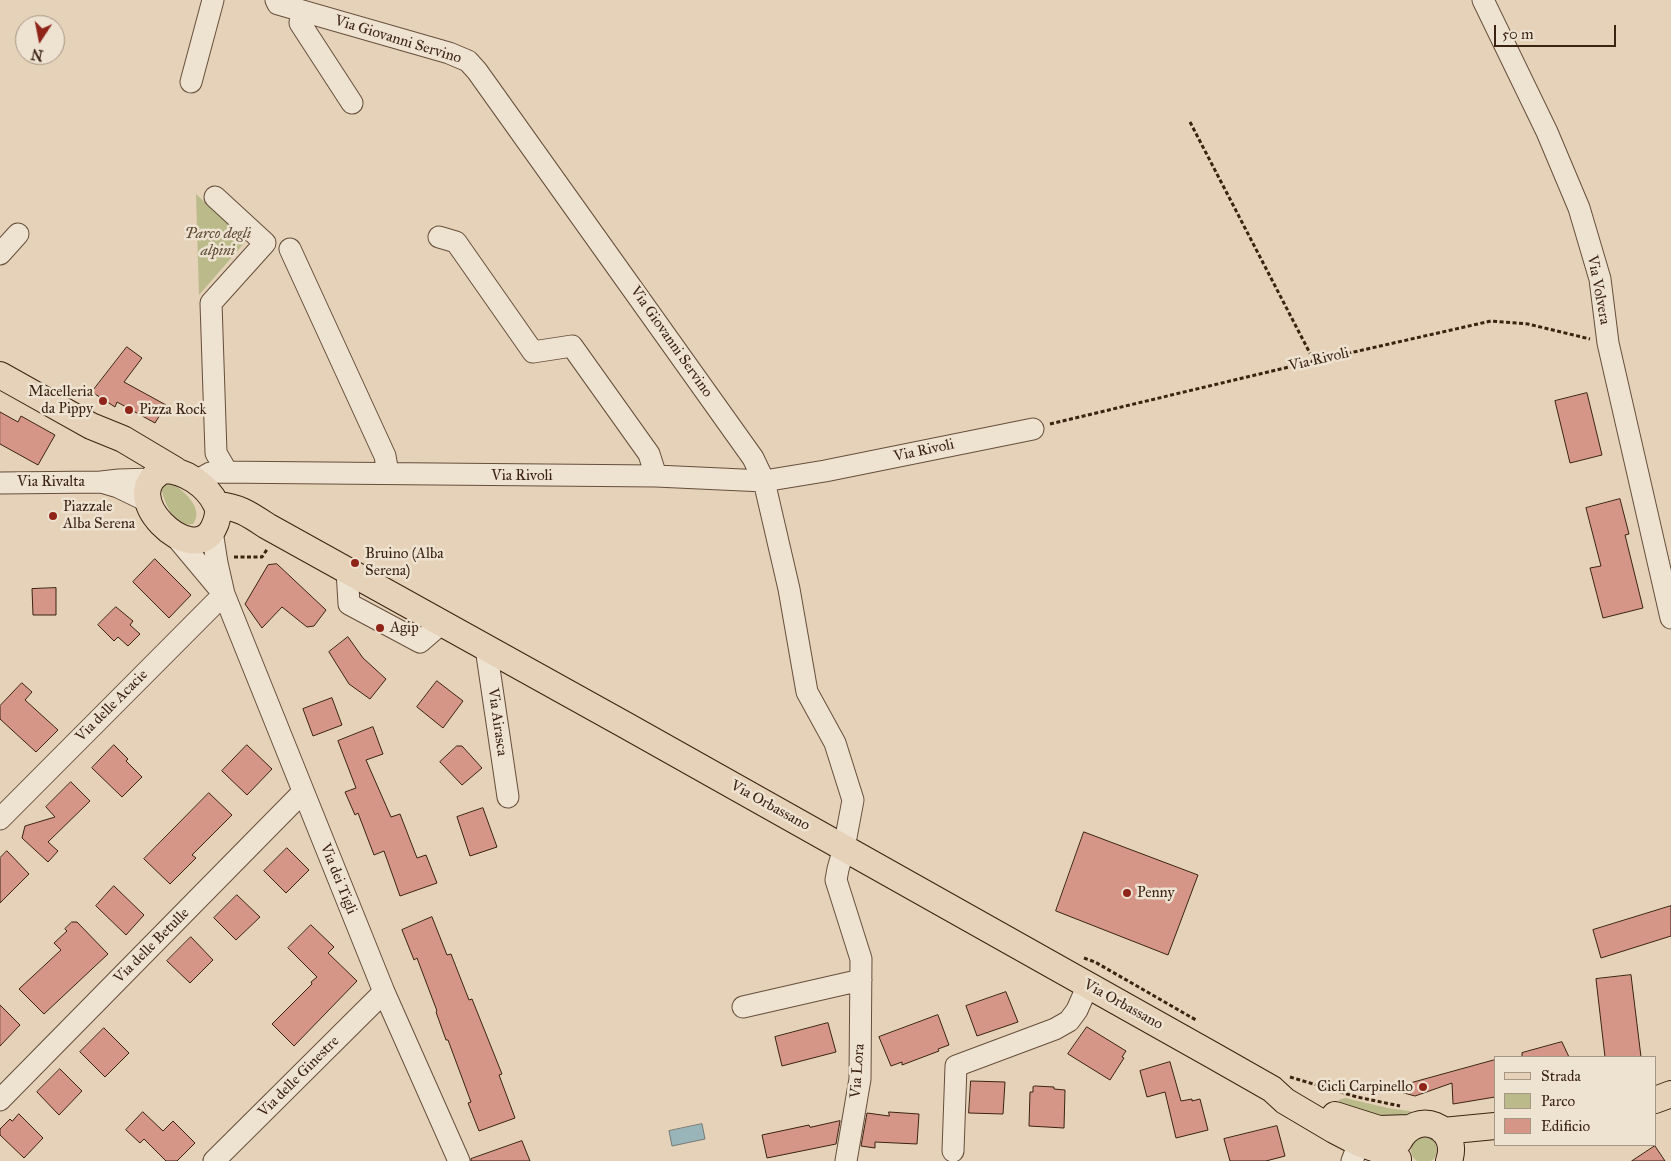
<!DOCTYPE html>
<style>
body{margin:0}
#map{position:relative;width:1671px;height:1161px;overflow:hidden;background:#e5d2b8;font-family:"IM FELL Great Primer",serif}
canvas{display:block}
.legend{position:absolute;left:1494px;top:1056px;width:162px;height:90px;box-sizing:border-box;background:#eee2d1;border:1px solid #a69684;margin:0;padding:6px 9px;list-style:none;font-size:15px;color:#3b2311}
.legend li{display:flex;align-items:center;gap:10px;height:25px}
.legend b{width:25px;border:1px solid #a69684}
.north{position:absolute;left:15px;top:15px;width:50px;height:50px;box-sizing:border-box;background:#eee2d1;border:1px solid #a69684;border-radius:50%;rotate:191deg;font-size:14px;font-weight:700;line-height:20px;text-align:center;color:#3b2311}
.north::after{content:'';display:block;margin:auto;width:18px;height:22px;background:#8f2418;clip-path:polygon(50% 0,100% 100%,50% 72%,0 100%)}
.scale{position:absolute;left:1494px;top:25px;width:122px;height:22px;box-sizing:border-box;border:2px solid #3b2311;border-top:0;padding-left:6px;font-size:15px;line-height:18px;white-space:nowrap;color:#3b2311;-webkit-text-stroke:4px #eee2d1;paint-order:stroke}
</style>
<div id="map">
<canvas width="1671" height="1161"></canvas>
<ul class="legend">
<li><b style="height:6px;background:#e5d2b8"></b>Strada</li>
<li><b style="height:14px;background:#baba8b"></b>Parco</li>
<li><b style="height:14px;background:#d59688"></b>Edificio</li>
</ul>
<div class="north">N</div>
<div class="scale">50 m</div>
</div>
<script>
const c = document.querySelector('canvas').getContext('2d');
c.lineJoin = 'round';
function fill(path, color) { c.fillStyle = color; c.fill(path, 'evenodd'); }
function stroke(path, color, width, dash) { c.strokeStyle = color; c.lineWidth = width; c.lineCap = dash ? 'butt' : 'round'; c.setLineDash(dash || []); c.stroke(path); }
function write(font, color, halo, rows, align = 'center') {
  c.font = font + ' "IM FELL Great Primer",serif'; c.lineWidth = 5; c.setLineDash([]); c.textBaseline = 'middle'; c.strokeStyle = halo; c.fillStyle = color; for (const [text, x, y, turn = 0] of rows) {
    c.save(); c.translate(x, y); c.rotate((+turn || 0) * Math.PI / 180); c.textAlign = isNaN(turn) ? turn : align; if (halo) c.strokeText(text, 0, 0); c.fillText(text, 0, 0); c.restore();
  }
}
const green = new Path2D(`
 M196,194L246,241L199,295Z
 M170,482C182,489 205,508 193,524C174,528 164,502 161,487Z
 M1345,1098L1388,1108L1409,1111L1416,1114L1400,1121L1338,1109L1339,1100Z
 M1411 1150a13 13 0 1 1 26 0a13 13 0 1 1-26 0Z`);
const water = new Path2D(`
 M702,1124L705,1139L672,1146L669,1131Z`);
const building = new Path2D(`
 M127,347L142,358L124,382L166,405L155,423L117,402L115,407L92,392Z
 M1587,393L1602,455L1570,463L1555,401Z
 M0,412L18,422L21,416L55,435L38,465L0,444Z
 M1620,499L1629,534L1625,535L1643,608L1603,618L1590,568L1601,566L1586,508Z
 M155,559L191,595L169,618L133,582Z
 M277,564L326,610L314,626L307,627L282,607L262,628L245,604L268,565Z
 M56,588V615H33L32,589Z
 M116,607L133,621L130,625L140,634L128,646L118,637L114,641L98,625Z
 M348,637L363,658L386,679L370,699L349,684L329,652Z
 M437,681L463,701L443,728L417,707Z
 M22,683L32,692L25,700L58,730L36,752L0,719V706Z
 M332,698L342,725L313,736L303,709Z
 M373,727L383,754L366,760L391,817L400,814L417,858L426,855L437,883L400,896L384,851L374,855L358,813L355,815L345,792L356,788L338,741Z
 M114,745L128,759L126,761L142,777L122,797L92,768Z
 M247,745L272,769L247,795L222,771Z
 M457,746H462L482,768L462,785L440,762Z
 M71,782L90,801L48,842L58,851L48,862L22,838L25,826L55,817L46,807Z
 M209,793L232,815L192,855L196,858L170,884L144,859Z
 M483,808L497,847L470,856L457,817Z
 M1084,832L1198,875L1168,955L1056,911Z
 M287,848L309,870L286,893L264,871Z
 M7,851L29,874L0,903V858Z
 M114,886L144,915L126,935L96,906Z
 M237,895L260,917L236,940L214,918Z
 M1671,906V936L1601,958L1593,930Z
 M432,917L447,955L451,954L469,1000L472,999L502,1074L499,1075L515,1118L479,1131L468,1103L471,1102L448,1040H446L436,1012L437,1011L417,958L414,960L402,930Z
 M72,922H77L108,954L44,1014L19,989L61,950L54,943L67,931L65,929Z
 M311,925L334,947L328,953L357,981L294,1046L272,1024L312,984L311,982L317,977L288,948Z
 M191,937L213,960L190,983L167,961Z
 M1631,975L1641,1057H1605L1596,979Z
 M1006,992L1018,1022L977,1036L966,1006Z
 M0,1005L20,1025L0,1046Z
 M938,1015L949,1045L938,1049L939,1051L902,1065V1062L891,1066L879,1037Z
 M828,1023L836,1052L782,1066L775,1037Z
 M1087,1027L1126,1051L1122,1057L1124,1058L1110,1080L1068,1054Z
 M104,1028L129,1053L105,1077L80,1052Z
 M1562,1042L1569,1057H1522V1053Z
 M1495,1060V1097L1453,1104L1452,1083L1415,1096L1389,1089Z
 M1170,1062L1181,1101L1192,1099V1101L1200,1099L1208,1130L1176,1138L1165,1092L1147,1097L1140,1071Z
 M60,1069L82,1091L59,1115L37,1092Z
 M971,1081L1005,1082L1003,1114L969,1113Z
 M1035,1086L1054,1087V1089L1065,1090L1064,1128L1029,1126L1030,1092H1033V1087Z
 M143,1112L163,1131L173,1121L195,1143L177,1161H166L144,1139L140,1143L126,1130Z
 M889,1112L919,1114L917,1144L875,1142V1148L861,1146L867,1113L889,1116Z
 M19,1114L43,1138L24,1158L0,1135V1129L10,1119L12,1121Z
 M840,1121L836,1144L767,1158L762,1135L809,1125L810,1127Z
 M1277,1126L1285,1156L1266,1161H1230L1224,1139Z
 M522,1141L530,1161H471V1159Z
 M1655,1146L1665,1161H1632Z`);
const path = new Path2D(`
 M1190,122L1314,361
 M1050,424L1314,361L1491,321L1528,324L1590,339
 M234,557H262L268,548
 M1084,958L1095,962L1196,1020
 M1290,1077L1357,1097L1400,1106`);
const minor = new Path2D(`
 M276,0L278,4L449,53L468,61L477,71L753,458L764,481L789,589L807,692L835,743L853,800L844,848L838,869L836,880L861,959L860,1079L846,1161
 M1483,0L1547,132L1579,208L1600,279L1608,343L1671,618
 M302,11L300,23L352,103
 M191,82L213,0
 M215,197L265,243L211,303L216,453L227,472
 M439,237L456,242L533,352L572,346L649,454L656,476
 M290,249L385,456L388,473
 M0,254L18,234
 M196,481L210,473L216,472L656,476L764,481L825,471L1033,429
 M0,483L101,482
 M149,502L118,487L101,482L119,480L151,479
 M212,531L217,563L224,594L384,992L459,1161
 M176,537L222,592
 M347,570L349,604L420,642L442,623
 M486,648L508,797
 M0,819L224,594
 M743,1007L861,980
 M0,1100L303,792
 M953,1151L956,1066L1055,1029L1069,1021L1077,1010L1088,985
 M214,1161L384,992
 M1352,1161L1359,1143`);
const major = new Path2D(`
 M0,375L91,426L123,439L175,470
 M164,470C184,470 207,485 216,504C220,511 217,522 213,529C192,569 113,494 164,470Z
 M217,505C239,507 249,514 267,526L627,726L1214,1056L1272,1089L1285,1101L1334,1130L1359,1143L1385,1152L1398,1159
 M1655,1100L1671,1094
 M1335,1115L1379,1129L1409,1128
 M1443,1131L1495,1126
 M1399,1141C1416,1108 1461,1126 1449,1161`);
const markers = [
 [103,401,5,"#8f2418"],
 [129,410,5,"#8f2418"],
 [53,516,5,"#8f2418"],
 [355,563,5,"#8f2418"],
 [380,628,5,"#8f2418"],
 [1127,893,5,"#8f2418"],
 [1423,1087,5,"#8f2418"]
];
const streetNames = [
 ["Via Giovanni Servino",398,40,17],
 ["Via Volvera",1598,290,79],
 ["Via Giovanni Servino",671,342,55],
 ["Via Rivoli",1319,360,-13],
 ["Via Rivoli",924,451,-12],
 ["Via Rivoli",522,476],
 ["Via Rivalta",51,482],
 ["Via delle Acacie",112,706,-45],
 ["Via Airasca",497,722,82],
 ["Via Orbassano",770,806,29],
 ["Via dei Tigli",338,879,68],
 ["Via delle Betulle",152,946,-45],
 ["Via Orbassano",1123,1005,29],
 ["Via Lora",858,1071,-86],
 ["Via delle Ginestre",299,1077,-45]
];
const parkNames = [
 ["Parco degli",218,234],
 ["alpini",218,251]
];
const poiNames = [
 ["Macelleria",93,392,"right"],
 ["da Pippy",93,409,"right"],
 ["Pizza Rock",139,410],
 ["Piazzale",63,507],
 ["Alba Serena",63,524],
 ["Bruino (Alba",365,554],
 ["Serena)",365,571],
 ["Agip",390,628],
 ["Penny",1137,893],
 ["Cicli Carpinello",1413,1087,"right"]
];
fill(green, '#baba8b');
fill(water, '#9ab5b9');
stroke(water, '#747b76', 1);
fill(building, '#d59688');
stroke(building, '#3b2311', 1);
stroke(minor, '#664f3b', 23);
stroke(major, '#3b2311', 28);
stroke(path, '#3b2311', 3, [4, 2.5]);
stroke(minor, '#eee2d1', 21);
stroke(major, '#e5d2b8', 26);
for (const [x, y, r, color] of markers) { const dot = new Path2D(); dot.arc(x, y, r, 0, 2 * Math.PI); c.fillStyle = color; c.fill(dot); stroke(dot, '#eee2d1', 2); }
write('15px', '#3b2311', '#eee2d1', streetNames);
write('italic 15px', '#5b4930', '#eee2d1', parkNames);
write('15px', '#3b2311', '#eee2d1', poiNames, 'left');
</script>
